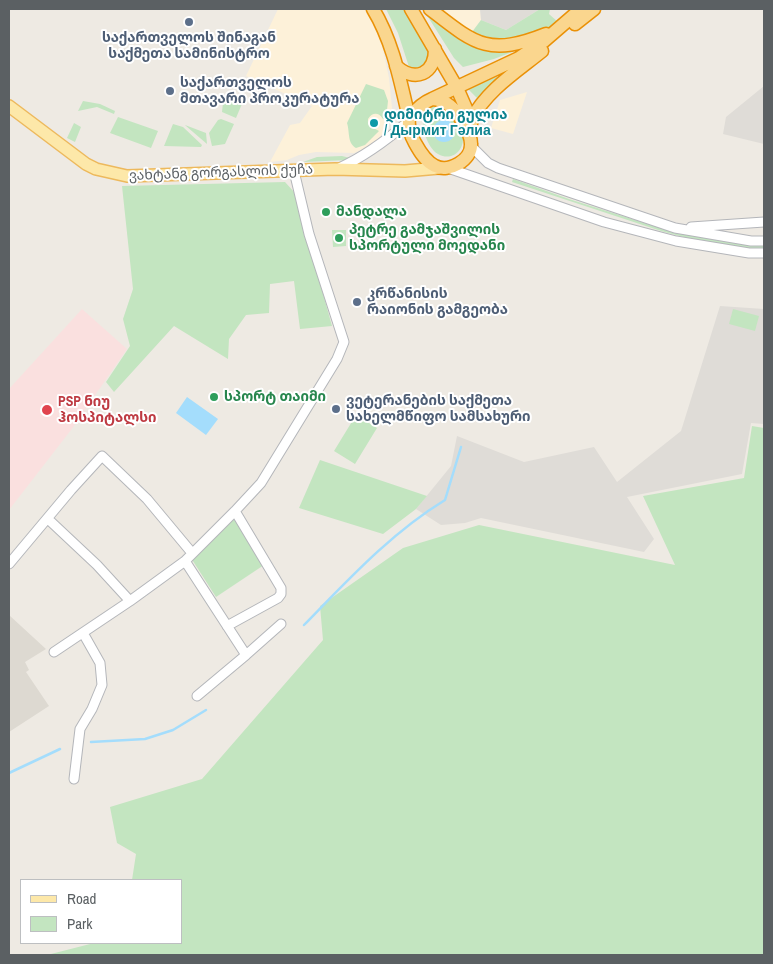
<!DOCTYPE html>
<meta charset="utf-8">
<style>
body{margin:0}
#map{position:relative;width:773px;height:964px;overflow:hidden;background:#eeeae3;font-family:"Archivo Narrow",sans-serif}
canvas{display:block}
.frame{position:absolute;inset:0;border:10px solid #5b6063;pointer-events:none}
.legend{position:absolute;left:20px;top:879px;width:162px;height:65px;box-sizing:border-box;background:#fff;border:1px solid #bdbfc1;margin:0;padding:6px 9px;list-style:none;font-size:15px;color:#5b6063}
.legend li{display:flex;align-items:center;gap:10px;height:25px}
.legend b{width:25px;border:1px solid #bdbfc1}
</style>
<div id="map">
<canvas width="773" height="964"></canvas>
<div class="frame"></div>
<ul class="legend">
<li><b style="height:6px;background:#fde8a9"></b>Road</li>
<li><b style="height:14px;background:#c3e5c0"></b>Park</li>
</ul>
</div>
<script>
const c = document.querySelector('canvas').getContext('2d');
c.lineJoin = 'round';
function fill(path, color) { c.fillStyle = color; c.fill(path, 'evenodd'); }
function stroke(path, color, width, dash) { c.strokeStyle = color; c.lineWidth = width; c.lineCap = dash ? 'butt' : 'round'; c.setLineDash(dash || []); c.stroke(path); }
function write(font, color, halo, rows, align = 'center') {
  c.font = font + ' "Archivo Narrow","Noto Sans Georgian",sans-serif'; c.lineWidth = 4; c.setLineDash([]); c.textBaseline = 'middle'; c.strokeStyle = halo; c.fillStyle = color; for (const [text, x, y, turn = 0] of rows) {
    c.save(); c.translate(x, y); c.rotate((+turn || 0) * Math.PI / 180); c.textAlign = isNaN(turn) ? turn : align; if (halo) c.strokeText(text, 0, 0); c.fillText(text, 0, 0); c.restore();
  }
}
const commercial = new Path2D(`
 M278,9H364L372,20L382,45L389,78L392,108L386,130L372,145L354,153L316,152L299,155L287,160L270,162L290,125L300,123L312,106L246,76Z
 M438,9H480L481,20L472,32Z
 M527,92L513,134L491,128L500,100Z`);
const industrial = new Path2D(`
 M480,9H540L506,30L481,20Z
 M764,86V144L723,134L726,117Z
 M720,306L764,309V424L751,423L742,474L627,497L654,539L644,552L481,518L465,523L441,525L416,509L451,466L457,436L524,462L594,447L617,482L681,431Z`);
const education = new Path2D(`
 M9,615L46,649L25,662L29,670L26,672L49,706L9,732Z`);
const medical = new Path2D(`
 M82,309L127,349L71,430L9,510V389Z`);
const green = new Path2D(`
 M386,9H408L422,32L431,59L418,70L409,67L398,33Z
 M423,9C441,24 461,45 485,51C496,53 509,50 520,49L494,59L463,67L454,58Z
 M540,9H550L549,14L558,22C538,38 494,44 472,32L481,20L506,30Z
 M508,72L477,98L468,89Z
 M366,84L384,90L388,101L386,119H383C379,112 372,112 368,119C367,128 373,127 379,131L365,145L356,148C347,143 350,132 347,123Z
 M228,93L244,99L236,118L222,112L223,103Z
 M83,101L100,104L115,111L114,114L97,107L78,111Z
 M436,105H447C451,113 459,123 462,132C467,147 454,163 438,154C427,148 419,123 426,112C428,109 432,107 436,105ZM445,119L450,121L456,131L454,136L450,140L439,121Z
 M118,117L158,131L151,148L110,133Z
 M221,119L234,124L225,144L212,146L209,133L218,120Z
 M74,123L81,127L75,142L67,138Z
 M173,124L183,127L202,145L201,147L164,146Z
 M185,125L206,133L207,144L186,126Z
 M342,156L350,158L348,160L303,162L317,157Z
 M513,179L569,199L676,233L752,246H764V249C733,248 692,240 661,231L512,182Z
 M285,182L295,193L332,326L300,329L294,281L270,284L269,313L246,315L229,339L228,359L174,326L114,392L106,382L130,346L123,319L133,289L122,186Z
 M332,230H346V246L333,247Z
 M733,309L759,316L755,331L729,324Z
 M356,415L377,428L355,464L334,451Z
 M752,426L764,428V955H47L94,943H181V880H132L136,854L117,843L110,807L202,779L323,640L320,606L403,548L479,525L675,565L643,496L744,478Z
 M320,460L427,496L416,509L383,534L299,508Z
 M235,517L264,565L216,597L191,558Z`);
const water = new Path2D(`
 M433 131a11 11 0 1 1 22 0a11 11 0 1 1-22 0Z
 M187,397L218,419L206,435L176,413Z`);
const stream = new Path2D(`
 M304,625C348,580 391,533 445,500L461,447
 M91,742L145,739L173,730L206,710
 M9,773L60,749`);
const minor = new Path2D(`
 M472,147L488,163L498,168L675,228L751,241H764
 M339,168C364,157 388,139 409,121
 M448,168L604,222L676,241L749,253H764
 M691,227L764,222
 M48,519L97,565L130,601
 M185,561L246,655L281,624
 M9,564L71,490L102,456L147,499L192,553
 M227,626L278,598L281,594V588L235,511
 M54,652L130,601L185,561L235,511L261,483L337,359L344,342L309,234L294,171
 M197,696L246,655
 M74,779L80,729L92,709L102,685L100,663L83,633`);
const major = new Path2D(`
 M9,106L86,164L96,169L127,176L335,169L405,171L439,168`);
const highway = new Path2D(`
 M373,9C393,42 400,80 409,118
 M411,9L457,88L471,120V126
 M430,9C475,44 488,57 546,34
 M575,24L594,9
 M396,66C415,83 435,74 435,49
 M432,99C447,100 456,109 463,123C467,129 471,136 471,144C472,160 449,173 435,166C426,162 420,152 415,143C411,136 408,126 409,118C416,109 422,103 432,99L519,58L544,41L581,9
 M471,120C487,90 516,72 542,51`);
const markers = [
 [189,22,5,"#5c6f8a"],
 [170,91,5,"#5c6f8a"],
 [374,123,5,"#0f9aa8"],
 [326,212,5,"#2e9e5b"],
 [339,238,5,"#2e9e5b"],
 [357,302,5,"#5c6f8a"],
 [214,397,5,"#2e9e5b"],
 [336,409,5,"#5c6f8a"],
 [47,410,6,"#e0444e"]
];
const serviceNames = [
 ["საქართველოს შინაგან",189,38,"center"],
 ["საქმეთა სამინისტრო",189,54,"center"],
 ["საქართველოს",180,83],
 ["მთავარი პროკურატურა",180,99],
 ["კრწანისის",367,294],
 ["რაიონის გამგეობა",367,310],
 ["ვეტერანების საქმეთა",346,401],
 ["სახელმწიფო სამსახური",346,417]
];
const cultureNames = [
 ["დიმიტრი გულია",384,115],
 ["/ Дырмит Гәлиа",384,131]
];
const streetNames = [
 ["ვახტანგ გორგასლის ქუჩა",221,173,-2]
];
const leisureNames = [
 ["მანდალა",336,212],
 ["პეტრე გამჯაშვილის",349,230],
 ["სპორტული მოედანი",349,246],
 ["სპორტ თაიმი",224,397]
];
const healthNames = [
 ["PSP ნიუ",58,402],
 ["ჰოსპიტალსი",58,418]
];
fill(commercial, '#fdf1d9');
fill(industrial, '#dfdcd7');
fill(education, '#ddd9d1');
fill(medical, '#fae0df');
fill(green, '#c3e5c0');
fill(water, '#a4ddfc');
stroke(stream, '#a4ddfc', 2.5);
stroke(minor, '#b4b6ba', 11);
stroke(major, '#edb95d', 14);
stroke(highway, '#ea9107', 15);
stroke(minor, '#fff', 9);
stroke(major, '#fde8a9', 11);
stroke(highway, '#fad68e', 12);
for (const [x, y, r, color] of markers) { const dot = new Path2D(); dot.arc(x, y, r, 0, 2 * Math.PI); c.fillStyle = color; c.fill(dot); stroke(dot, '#fff', 2); }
write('bold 14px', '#4e5e75', '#fff', serviceNames, 'left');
write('bold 14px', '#0d838f', '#fff', cultureNames, 'left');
write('14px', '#5b6063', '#fff', streetNames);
write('bold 14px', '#27864d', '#fff', leisureNames, 'left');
write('bold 14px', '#be3a42', '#fff', healthNames, 'left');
</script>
